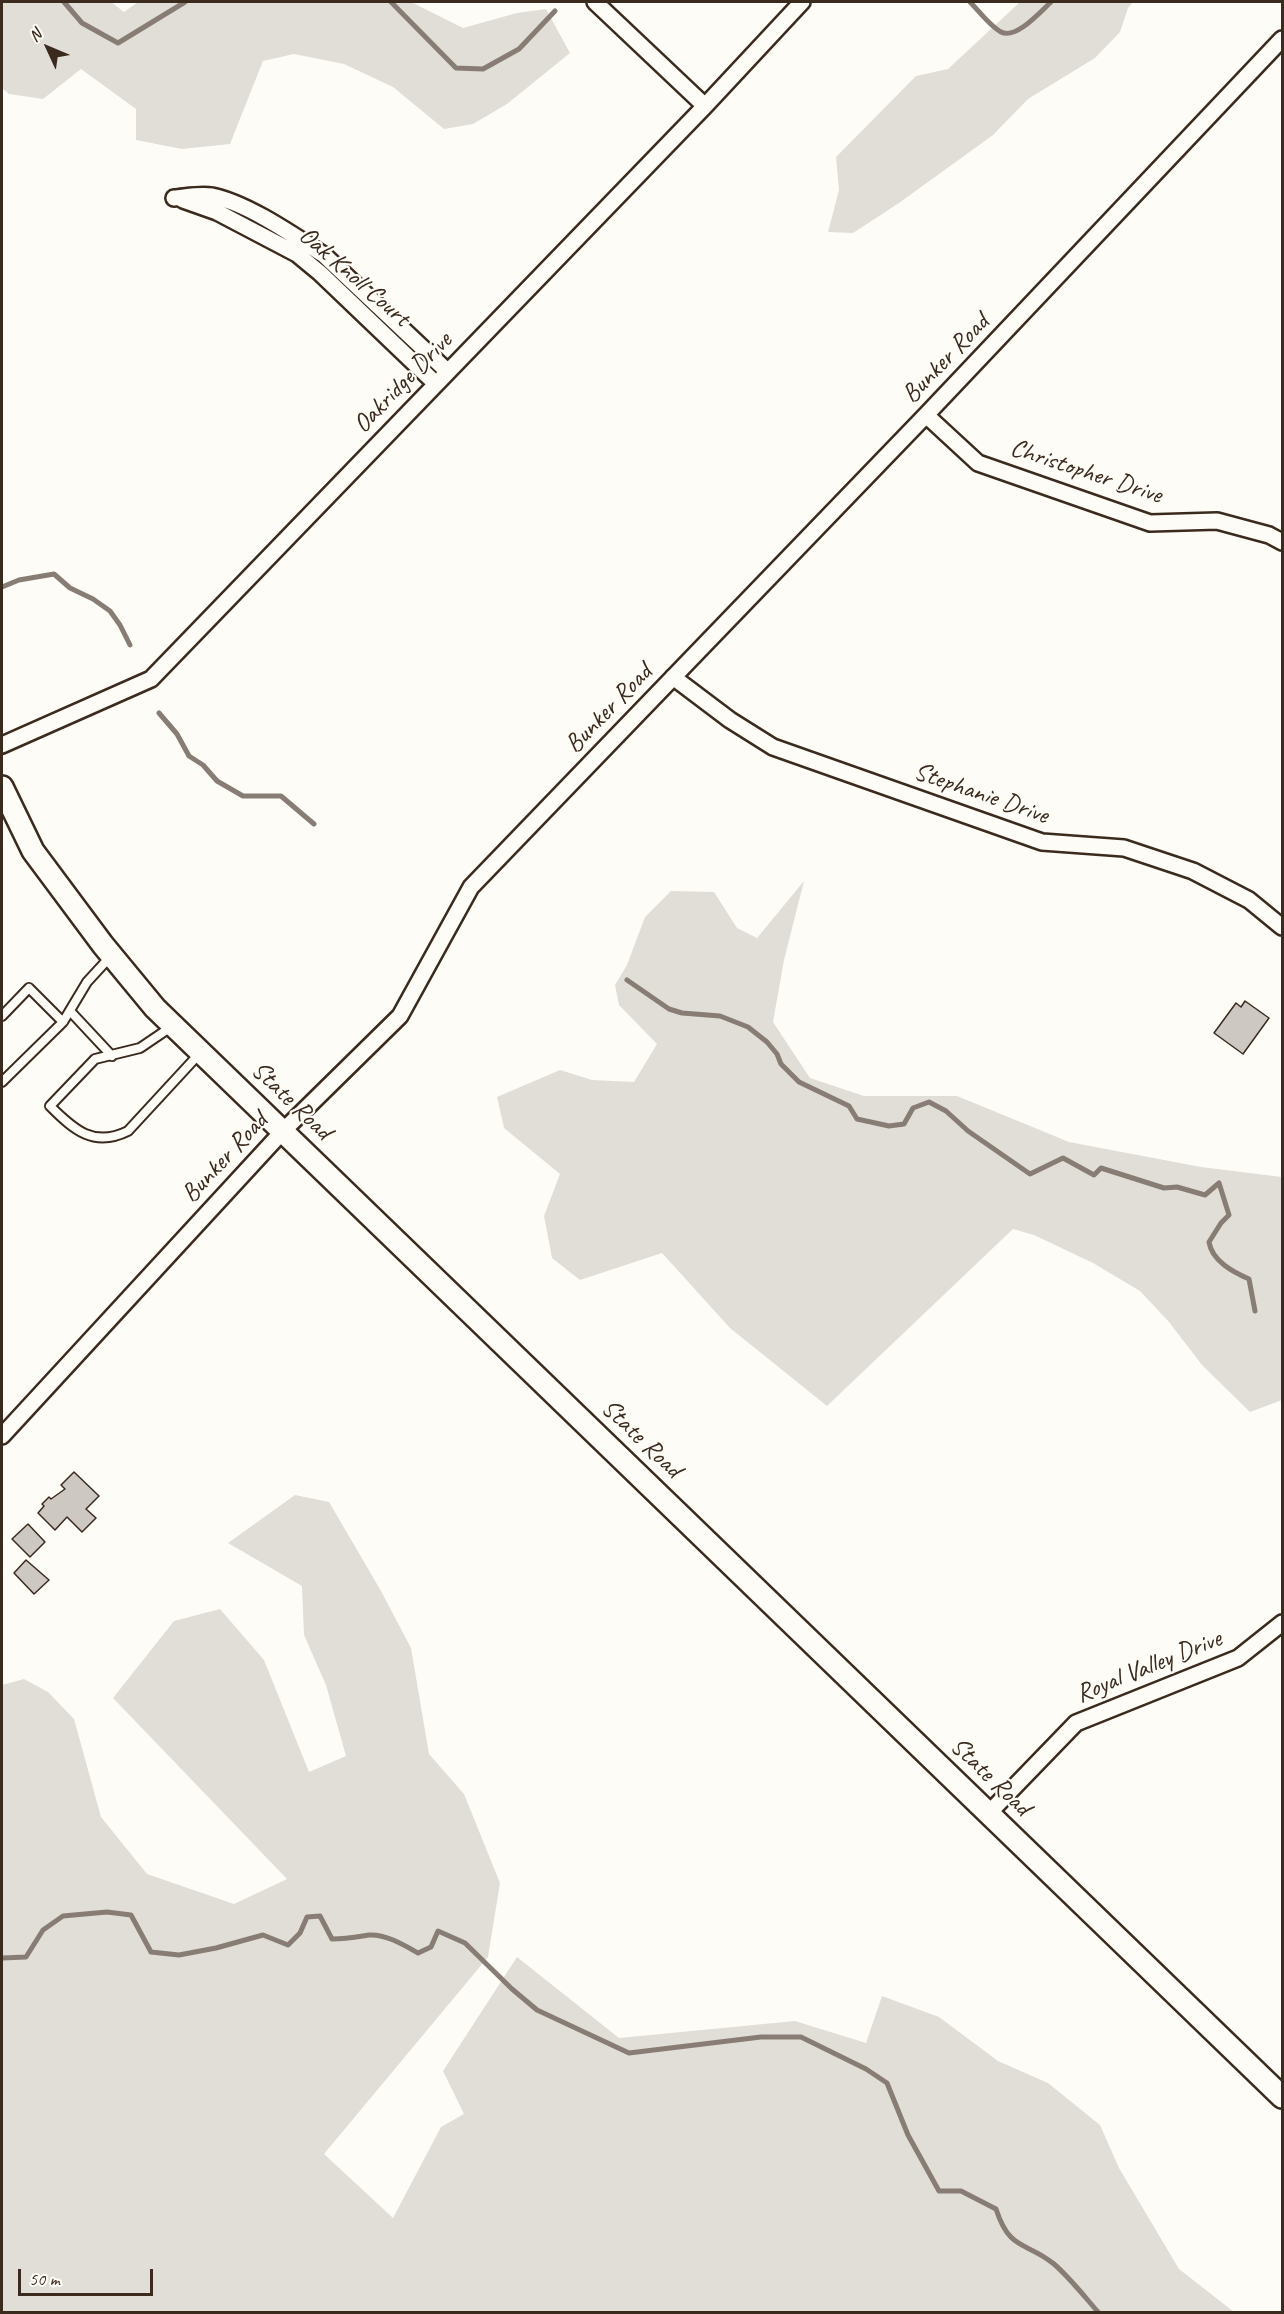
<!DOCTYPE html>
<style>
body{margin:0}
#map{position:relative;width:1284px;height:2314px;overflow:hidden;background:#fdfcf7;font-family:Caveat,sans-serif}
canvas{display:block}
.frame{position:absolute;inset:0;border:3px solid #3b2a1e;pointer-events:none}
.north{position:absolute;left:18px;top:18px;width:60px;height:60px;-webkit-text-stroke:4px #fdfcf7;paint-order:stroke;rotate:314deg;font-size:16px;font-weight:700;line-height:24px;text-align:center;color:#3b2a1e}
.north::after{content:'';display:block;margin:auto;width:21px;height:27px;background:#3b2a1e;clip-path:polygon(50% 0,100% 100%,50% 72%,0 100%)}
.scale{position:absolute;left:18px;top:2269px;width:135px;height:27px;box-sizing:border-box;border:3px solid #3b2a1e;border-top:0;padding-left:8px;font-size:18px;line-height:21px;white-space:nowrap;color:#3b2a1e;-webkit-text-stroke:4px #fdfcf7;paint-order:stroke}
</style>
<div id="map">
<canvas width="1284" height="2314"></canvas>
<div class="frame"></div>
<div class="north">N</div>
<div class="scale">50 m</div>
</div>
<script>
const c = document.querySelector('canvas').getContext('2d');
c.lineJoin = 'round';
function fill(path, color) { c.fillStyle = color; c.fill(path, 'evenodd'); }
function stroke(path, color, width, dash) { c.strokeStyle = color; c.lineWidth = width; c.lineCap = dash ? 'butt' : 'round'; c.setLineDash(dash || []); c.stroke(path); }
function write(font, color, halo, rows, align = 'center') {
  c.font = font + ' Caveat,sans-serif'; c.lineWidth = 4.5; c.setLineDash([]); c.textBaseline = 'middle'; c.strokeStyle = halo; c.fillStyle = color; for (const [text, x, y, turn = 0] of rows) {
    c.save(); c.translate(x, y); c.rotate((+turn || 0) * Math.PI / 180); c.textAlign = isNaN(turn) ? turn : align; if (halo) c.strokeText(text, 0, 0); c.fillText(text, 0, 0); c.restore();
  }
}
const green = new Path2D(`
 M2,2H111L124,12L138,2H411L463,28L517,13L546,9L570,53L507,104L473,124L444,129L393,87L344,64L294,54L263,61L230,144L182,149L136,140V109L81,69L43,99L9,94L2,88Z
 M1020,2H1133L1128,8L1120,32L1095,58L1028,99L993,135L899,203L853,233L828,232L839,190L836,157L916,76L948,69Z
 M804,881L784,960L773,1022L810,1078L864,1096H957L1069,1142L1201,1167L1282,1177V1400L1250,1412L1202,1365L1169,1322L1140,1291L1093,1263L1034,1235L1013,1229L827,1406L730,1328L662,1253L580,1280L552,1258L544,1216L560,1174L504,1128L497,1097L560,1070L592,1080L634,1082L657,1044L619,1005L615,985L627,965L645,917L671,891L714,892L737,928L757,938Z
 M295,1495L329,1502L381,1591L411,1648L429,1754L464,1794L500,1883L488,1957L324,2154L393,2218L441,2127L464,2114L443,2071L517,1957L619,2038L795,2021L866,2043L882,1996L939,2017L998,2061L1048,2083L1100,2125L1119,2168L1179,2269L1234,2312H2V1685L24,1679L48,1692L74,1719L101,1817L147,1874L234,1904L287,1879L113,1698L174,1621L220,1609L264,1660L309,1772L346,1756L326,1685L304,1635L302,1586L228,1543Z`);
const stream = new Path2D(`
 M64,2L82,23L118,43L185,2
 M391,2L456,68L483,69L519,49L555,11
 M970,2C979,11 990,26 1001,32C1016,40 1041,11 1051,2
 M2,587L19,580L54,574L70,588L93,599L110,611L120,625L130,645
 M159,713L177,734L189,756L203,765L217,781L243,796H281L314,824
 M627,980L669,1009L682,1013L720,1016L748,1027L767,1042L777,1054L781,1064L799,1082L849,1106L857,1119L889,1126L904,1124L913,1108L929,1102L946,1111L968,1131L1030,1174L1063,1158L1094,1175L1101,1168L1164,1188L1177,1187L1205,1195L1219,1183L1229,1215L1221,1223L1209,1242C1212,1261 1233,1272 1249,1279L1255,1311
 M2,1958L26,1957L43,1930L63,1916L107,1912L131,1915L151,1952L179,1955L216,1948L263,1935L288,1945L300,1933L307,1917L320,1916L332,1939C345,1939 356,1937 369,1935C386,1934 404,1945 418,1953L431,1947L438,1931L465,1943L512,1989L537,2010L629,2053L761,2037H801L866,2069L887,2083L908,2135L939,2191H961L996,2209C1010,2252 1026,2241 1054,2264C1070,2278 1084,2296 1098,2312`);
const building = new Path2D(`
 M1245,1001L1269,1018L1243,1054L1214,1033L1236,1003L1241,1007Z
 M74,1472L99,1496L86,1509L96,1518L82,1532L67,1517L55,1530L38,1513L44,1506L42,1504L49,1497L51,1499L65,1489L61,1485Z
 M28,1524L45,1542L30,1557L12,1539Z
 M26,1560L49,1580L34,1594L14,1573Z`);
const service = new Path2D(`
 M70,1011L112,1056
 M2,1016L29,988L63,1022
 M171,1027L140,1048L95,1059L50,1106C74,1130 94,1148 128,1131L200,1053
 M2,1082L63,1022L87,982L110,957`);
const minor = new Path2D(`
 M595,2L705,106
 M174,198C186,197 200,194 212,196C247,203 293,235 324,255L447,371
 M183,200L217,212L297,254L320,273L435,383
 M926,415L978,463L1150,523L1217,521L1269,535L1282,542
 M673,677L730,720L773,747L1042,842L1124,848L1193,871L1249,900L1282,927
 M2,745L151,679L705,106L802,2
 M2,1436L283,1131L400,1016L471,887L926,415L1282,39
 M989,1813L1076,1723L1238,1658L1282,1623`);
const secondary = new Path2D(`
 M2,787L33,851L103,945L155,1008L1282,2097`);
const streetNames = [
 ["Oak Knoll Court",354,277,41],
 ["Bunker Road",946,359,-46],
 ["Oakridge Drive",403,383,-46],
 ["Christopher Drive",1086,472,18],
 ["Bunker Road",609,709,-46],
 ["Stephanie Drive",981,794,19],
 ["State Road",291,1101,44],
 ["Bunker Road",225,1158,-47],
 ["State Road",641,1439,44],
 ["Royal Valley Drive",1149,1667,-22],
 ["State Road",990,1777,44]
];
fill(green, '#e1ded7');
stroke(stream, '#887d74', 5);
fill(building, '#cdc8c2');
stroke(building, '#3b2a1e', 1.5);
stroke(service, '#3b2a1e', 12);
stroke(minor, '#3b2a1e', 20);
stroke(secondary, '#3b2a1e', 26);
stroke(service, '#fdfcf7', 8);
stroke(minor, '#fdfcf7', 15);
stroke(secondary, '#fdfcf7', 21);
write('26px', '#3b2a1e', '#fdfcf7', streetNames);
</script>
